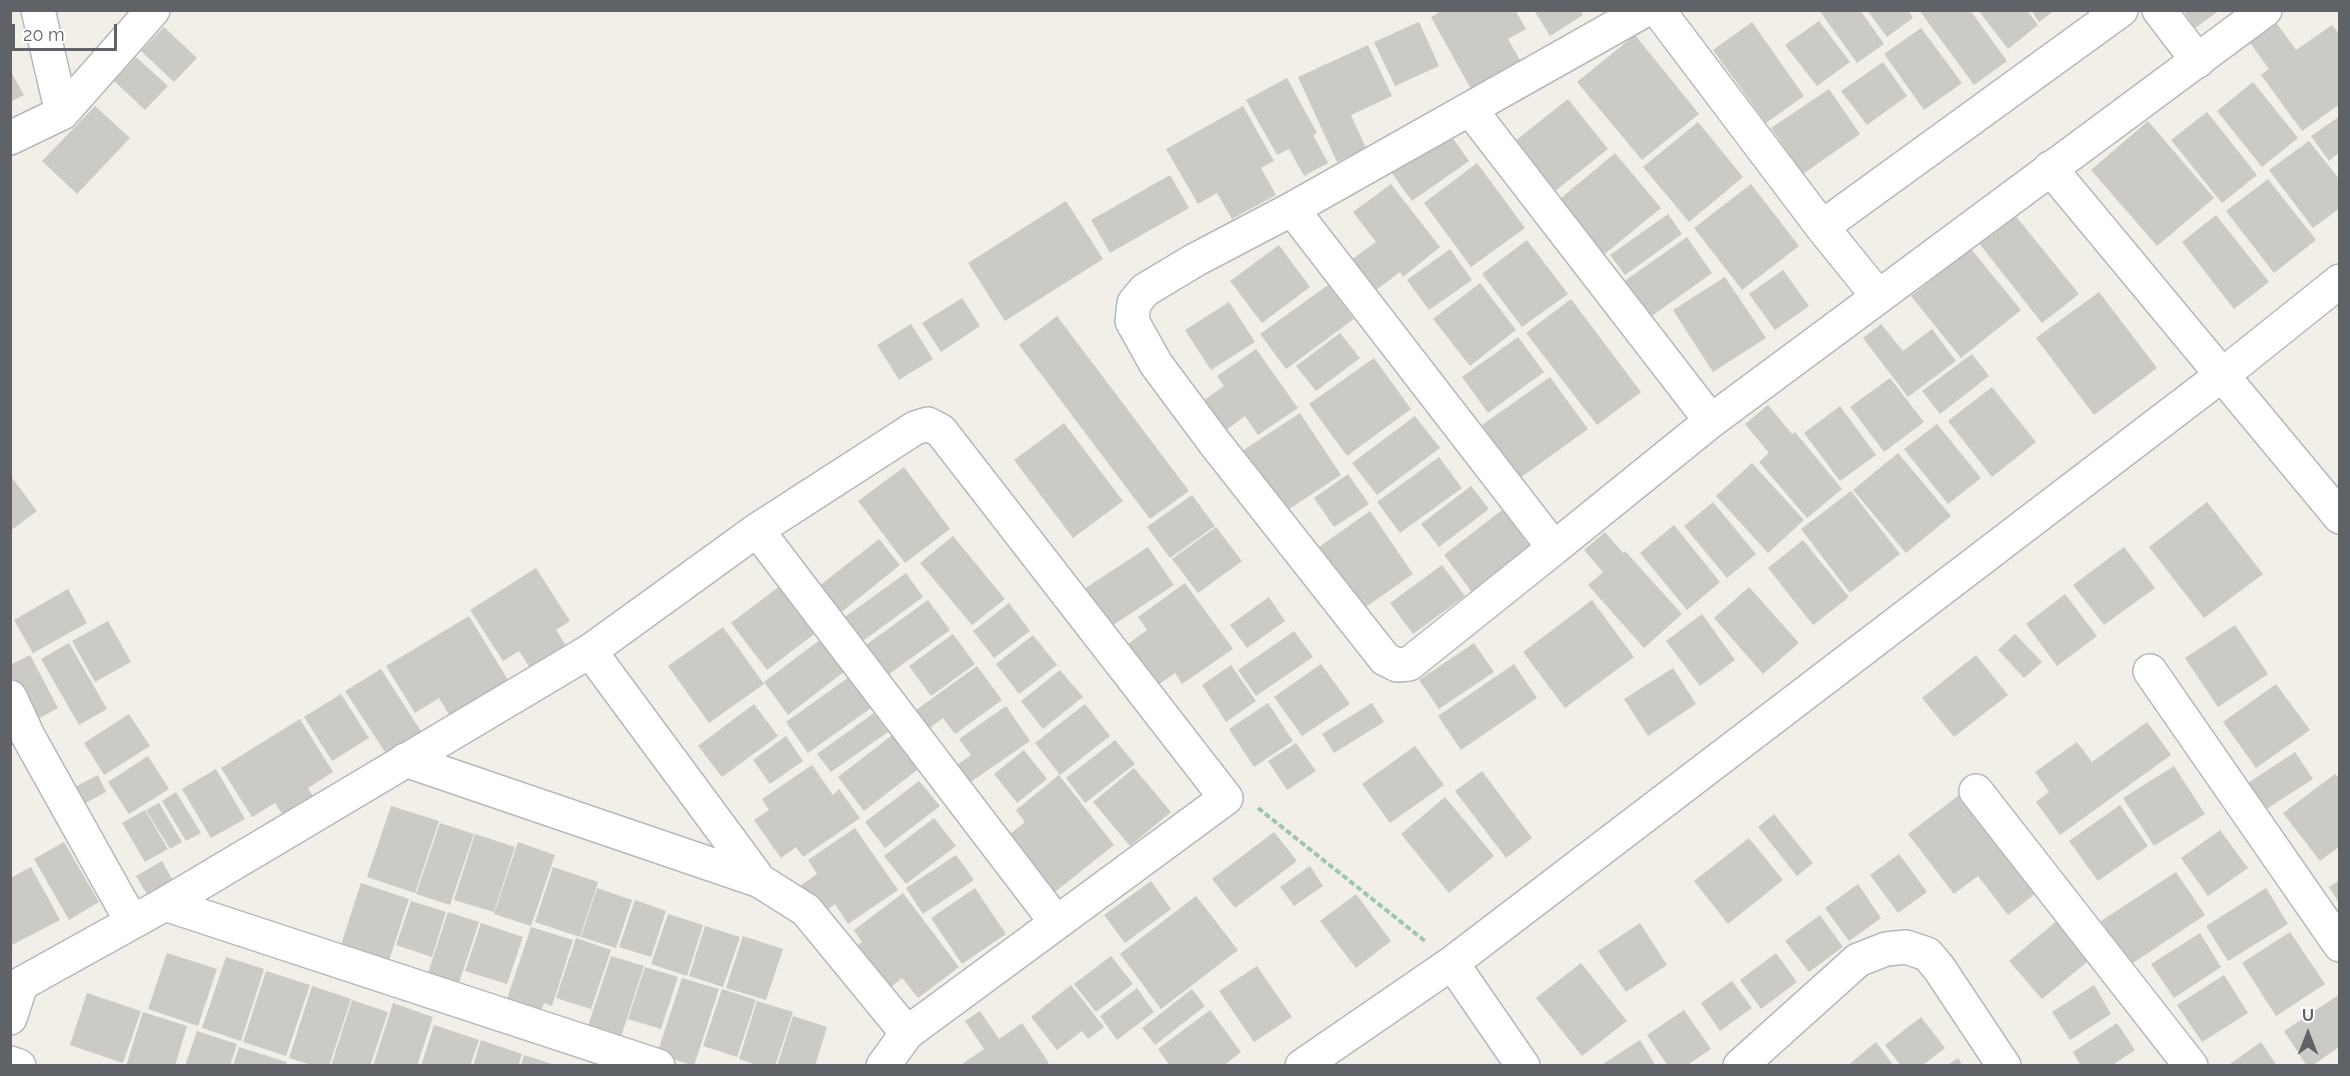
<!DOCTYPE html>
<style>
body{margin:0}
#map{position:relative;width:2350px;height:1076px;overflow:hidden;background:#f1efe8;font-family:Raleway,sans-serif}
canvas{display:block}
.frame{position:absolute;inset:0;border:12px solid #5f6368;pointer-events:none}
.north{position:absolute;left:2278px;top:1004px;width:60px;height:60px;-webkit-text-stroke:4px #fff;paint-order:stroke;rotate:0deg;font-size:16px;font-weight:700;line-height:24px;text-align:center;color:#5f6368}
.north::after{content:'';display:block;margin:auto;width:21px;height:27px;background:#5f6368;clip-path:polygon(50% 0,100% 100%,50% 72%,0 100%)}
.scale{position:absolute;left:12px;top:24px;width:105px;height:27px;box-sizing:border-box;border:3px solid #5f6368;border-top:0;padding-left:8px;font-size:18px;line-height:21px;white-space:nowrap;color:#5f6368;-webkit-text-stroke:4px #fff;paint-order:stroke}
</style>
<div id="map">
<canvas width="2350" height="1076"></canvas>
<div class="frame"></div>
<div class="north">U</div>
<div class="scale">20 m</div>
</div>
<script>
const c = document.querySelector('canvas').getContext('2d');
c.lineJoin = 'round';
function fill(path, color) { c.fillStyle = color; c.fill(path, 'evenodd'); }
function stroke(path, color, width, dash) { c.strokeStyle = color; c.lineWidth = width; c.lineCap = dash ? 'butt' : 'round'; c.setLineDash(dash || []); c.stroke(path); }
const building = new Path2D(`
 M1443,10H1515L1526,29L1508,39L1521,62L1471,89L1431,17Z
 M1534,10H1580L1583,15L1550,36Z
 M1819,10H1860L1884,44L1857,63Z
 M1867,10H1908L1913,18L1887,37Z
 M1919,10H1970L2007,61L1974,85Z
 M1978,10H2027L2038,25L2008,49Z
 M2031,10H2055L2039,22Z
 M2183,10H2220L2195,28Z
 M1819,21L1850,62L1817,86L1785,45Z
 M2275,21L2296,50L2332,25L2340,35V104L2302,131L2261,75L2269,69L2248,40Z
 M1419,22L1439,66L1395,86L1374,42Z
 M1752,22L1804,96L1766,123L1713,50Z
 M164,27L197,58L174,82L141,51Z
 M1921,28L1962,83L1924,110L1884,54Z
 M1635,35L1699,114L1642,160L1577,82Z
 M1368,45L1392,96L1351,115L1366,148L1337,162L1298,77Z
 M136,57L168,86L145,110L114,81Z
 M1883,62L1907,96L1867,125L1841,91Z
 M10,70L24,95L10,102Z
 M1287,78L1317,133L1313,135L1328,163L1304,176L1289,149L1277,155L1246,100Z
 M2253,82L2298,138L2262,167L2217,111Z
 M1829,89L1860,134L1803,174L1771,128Z
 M1568,99L1608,149L1550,195L1510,145Z
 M95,106L130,138L77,194L42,161Z
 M1243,106L1274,161L1261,168L1276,195L1232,219L1217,193L1198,204L1166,149Z
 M2207,112L2257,175L2222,203L2171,140Z
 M2340,116V152L2329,161L2311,136Z
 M2148,121L2214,198L2157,246L2091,170Z
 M1698,122L1743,177L1689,222L1643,167Z
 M1449,133L1469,161L1412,201L1391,172Z
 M2309,141L2340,180V208L2313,228L2269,170Z
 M1615,153L1661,208L1601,257L1555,203Z
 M1477,163L1525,228L1471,267L1424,203Z
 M1170,175L1189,208L1110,253L1091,220Z
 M2268,179L2316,240L2274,273L2226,211Z
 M1391,184L1440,247L1403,277L1400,272L1375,291L1351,260L1376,242L1353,212Z
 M1751,184L1799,246L1742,290L1694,228Z
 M1066,201L1103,259L1005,321L968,263Z
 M1668,214L1682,234L1625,275L1610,255Z
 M2014,214L2079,294L2042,323L1978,242Z
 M2216,215L2269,282L2234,309L2182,242Z
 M1687,237L1712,273L1642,323L1616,287Z
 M1527,240L1568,294L1522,327L1482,274Z
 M1279,245L1310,287L1262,323L1230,281Z
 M1450,249L1472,280L1429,310L1407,280Z
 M1971,249L2021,310L1961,358L1911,296Z
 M1783,270L1809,306L1775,330L1749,294Z
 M1725,277L1766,338L1713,372L1673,310Z
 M1480,283L1516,330L1470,366L1433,319Z
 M1328,285L1354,319L1286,369L1260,334Z
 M2099,292L2157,368L2094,415L2036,338Z
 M962,298L980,326L941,352L922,323Z
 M1571,299L1641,392L1597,425L1526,333Z
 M1229,302L1255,342L1211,370L1185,330Z
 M1057,316L1189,491L1150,519L1019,345Z
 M911,324L933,359L899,380L877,345Z
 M1881,324L1903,351L1932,329L1956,361L1908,397L1863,338Z
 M1340,333L1360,358L1316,391L1296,366Z
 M1518,337L1544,372L1488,413L1462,377Z
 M1256,349L1298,408L1258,435L1245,416L1225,431L1203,401L1224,386L1217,376Z
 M1972,354L1989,376L1940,414L1922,391Z
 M1374,358L1411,409L1347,456L1309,404Z
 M1550,377L1588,429L1520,478L1482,425Z
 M1890,378L1924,422L1884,452L1850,407Z
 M1992,387L2036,442L1992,477L1948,421Z
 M1768,405L1792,434L1795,432L1842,489L1807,518L1759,462L1769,453L1745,424Z
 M1840,406L1876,455L1840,481L1804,433Z
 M1300,413L1341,475L1280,515L1239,453Z
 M1415,416L1440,448L1377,495L1352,463Z
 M1064,423L1123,501L1073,538L1014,460Z
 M1937,424L1981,478L1948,504L1904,449Z
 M1898,453L1951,516L1906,553L1853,490Z
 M1439,457L1462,488L1400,533L1377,502Z
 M1752,463L1804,520L1768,553L1716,496Z
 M904,467L950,529L905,563L858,501Z
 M1348,474L1369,504L1334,527L1314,498Z
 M10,475L37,511L10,531Z
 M1471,486L1489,509L1439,547L1421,524Z
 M1851,491L1900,554L1850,593L1801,529Z
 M1192,495L1215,526L1170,558L1147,527Z
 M1713,502L1756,554L1727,578L1684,526Z
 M2207,502L2263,574L2204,618L2149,547Z
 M1502,510L1530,546L1472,592L1444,555Z
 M1370,511L1413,574L1363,609L1319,547Z
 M1674,525L1720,582L1687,610L1640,553Z
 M1216,527L1242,561L1198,593L1172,559Z
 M1605,532L1623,553L1625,551L1682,614L1644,648L1588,585L1603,572L1584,550Z
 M953,536L1005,599L972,625L920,563Z
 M879,539L900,565L839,614L818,587Z
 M1803,540L1849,597L1813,625L1768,568Z
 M1148,547L1174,585L1107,629L1081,591Z
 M2124,547L2155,588L2104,625L2073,585Z
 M1442,565L1465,596L1413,634L1390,603Z
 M536,568L570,621L556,630L572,655L536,677L519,651L503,661L470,610Z
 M906,573L923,597L860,643L842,619Z
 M1185,583L1233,649L1182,684L1175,673L1151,690L1121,649L1147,630L1138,617Z
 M781,585L817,632L767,670L731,623Z
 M1749,587L1799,643L1763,674L1714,618Z
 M68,589L87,623L33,653L14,620Z
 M2065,594L2097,636L2057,666L2026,624Z
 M1269,597L1285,621L1247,648L1230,625Z
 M928,600L950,630L885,677L863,647Z
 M1592,600L1634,657L1565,708L1523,652Z
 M1009,603L1030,631L994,658L973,631Z
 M1702,614L1735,660L1700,686L1666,641Z
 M469,616L511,685L453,721L439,698L415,713L386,666Z
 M108,621L131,662L95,682L72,641Z
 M2235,625L2268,674L2218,707L2185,658Z
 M723,627L764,684L709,723L668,666Z
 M1294,631L1313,657L1256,696L1238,670Z
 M953,634L975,664L931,696L909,666Z
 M2015,634L2042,662L2024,678L1998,650Z
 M1033,635L1057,665L1019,694L996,664Z
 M821,639L845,671L788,715L764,682Z
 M69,643L107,709L79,725L41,659Z
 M1474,643L1494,672L1439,709L1419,680Z
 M30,655L58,708L34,721L10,677V665Z
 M1976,655L2008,695L1954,737L1922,698Z
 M1321,664L1350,704L1302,736L1274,697Z
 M1514,664L1537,698L1461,750L1438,716Z
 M1231,665L1256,701L1226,722L1202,685Z
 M977,666L1002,700L955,734L943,718L926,731L912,713Z
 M1673,668L1696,704L1648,736L1624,699Z
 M381,669L426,739L391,761L345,691Z
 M1060,670L1083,697L1043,729L1021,701Z
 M849,677L871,708L808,753L786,722Z
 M2276,684L2310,730L2256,768L2223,722Z
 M341,694L369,738L332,761L304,717Z
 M1268,703L1293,741L1254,767L1229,729Z
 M1372,703L1384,722L1334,753L1322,734Z
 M754,704L778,736L722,777L698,746Z
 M1085,704L1110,736L1060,775L1035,743Z
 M1006,706L1030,741L962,788L950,770L971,755L959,739Z
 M874,713L888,732L831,772L817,754Z
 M129,714L150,746L104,775L84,743Z
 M300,719L333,772L308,788L320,807L290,826L275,803L252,817L221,768Z
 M2147,722L2171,755L2060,835L2036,802L2049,792L2035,772L2077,742L2092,762Z
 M895,733L921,767L864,811L838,777Z
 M786,736L803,761L770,784L753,760Z
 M1115,740L1135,764L1085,803L1066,778Z
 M1296,743L1316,771L1287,790L1268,761Z
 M1415,746L1444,785L1390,823L1362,784Z
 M1024,750L1047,779L1017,803L994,774Z
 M2295,752L2313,779L2265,810L2248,783Z
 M148,756L169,789L129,814L108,782Z
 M812,765L833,795L839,789L860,818L803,857L796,847L781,858L754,820L769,810L762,799Z
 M2174,766L2205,814L2154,846L2123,798Z
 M1134,768L1171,812L1130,846L1093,802Z
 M216,769L245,819L211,838L182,789Z
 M1482,771L1532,838L1506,858L1455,791Z
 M2335,774L2340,779V846L2320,861L2283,813Z
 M98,775L106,792L80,806L71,789Z
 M1059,775L1114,845L1051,895L1014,849L1019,845L1010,834L1025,822L1016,810Z
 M919,781L940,806L885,848L865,822Z
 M176,792L201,833L186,841L162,801Z
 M1963,792L2040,890L2008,915L1978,876L1954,894L1908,834Z
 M1445,797L1494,856L1449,893L1401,834Z
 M159,803L182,842L170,849L146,810Z
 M2120,805L2148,846L2098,881L2069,841Z
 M391,806L439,821L415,893L367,877Z
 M145,810L168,849L145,862L122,823Z
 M1774,814L1813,863L1797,876L1758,827Z
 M934,818L956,846L906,884L884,856Z
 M440,823L474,834L450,905L416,894Z
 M855,828L898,890L848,924L835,904L820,915L800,886L817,874L808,860Z
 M2220,830L2248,868L2208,896L2181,858Z
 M1274,832L1297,861L1235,908L1212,879Z
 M475,834L515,847L494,912L454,900Z
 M1749,838L1783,880L1728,924L1694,881Z
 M64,842L99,902L69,920L34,859Z
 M518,842L555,855L531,926L494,914Z
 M1899,854L1927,892L1898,913L1870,875Z
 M956,855L974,880L923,914L906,888Z
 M162,861L176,886L151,901L136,876Z
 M1310,866L1323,886L1294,906L1280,887Z
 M31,867L60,920L10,946V878Z
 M553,867L598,882L580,937L535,922Z
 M2176,872L2205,915L2130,965L2101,921Z
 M2340,880V904L2329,887Z
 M1151,881L1171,909L1125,943L1104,915Z
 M361,883L409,899L387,967L339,951Z
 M1858,884L1881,918L1849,941L1825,908Z
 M597,888L632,900L616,948L581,937Z
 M975,888L1006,934L962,964L931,918Z
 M2266,888L2288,924L2228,961L2206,926Z
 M903,893L959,967L918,998L902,978L891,987L881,975L869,984L845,954L862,942L854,930Z
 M1356,894L1391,941L1356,968L1320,921Z
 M1196,896L1238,950L1161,1009L1120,954Z
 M635,900L666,911L651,957L619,947Z
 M411,901L446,912L432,957L396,945Z
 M448,912L479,922L456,992L425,982Z
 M668,914L703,925L687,976L651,964Z
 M1820,915L1843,947L1809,972L1785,941Z
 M2059,919L2092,958L2042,999L2009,961Z
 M481,923L523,937L507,984L465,971Z
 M1640,923L1667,965L1626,992L1598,951Z
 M705,926L740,937L723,987L689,976Z
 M531,927L573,940L552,1006L544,1003L541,1010L507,999Z
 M2290,932L2325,984L2276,1016L2242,963Z
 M2200,933L2221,967L2174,998L2151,964Z
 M743,936L783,949L766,1000L726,988Z
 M576,938L611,950L591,1009L556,998Z
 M167,953L217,969L198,1026L148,1009Z
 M1776,953L1797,982L1761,1009L1740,980Z
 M611,956L644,966L618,1046L585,1035Z
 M1111,956L1133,984L1096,1012L1074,984Z
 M226,957L264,969L241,1041L202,1028Z
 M1581,963L1627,1021L1582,1056L1536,998Z
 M1257,966L1292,1017L1254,1042L1219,991Z
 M645,967L678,977L661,1029L628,1019Z
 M266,971L310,985L286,1056L243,1042Z
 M2224,975L2248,1013L2202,1042L2177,1005Z
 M682,978L719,989L694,1066L657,1054Z
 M1732,981L1752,1008L1720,1031L1701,1003Z
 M1071,985L1104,1027L1088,1039L1082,1031L1057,1050L1031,1017Z
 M2094,985L2111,1014L2070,1040L2052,1012Z
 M312,986L351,999L329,1066H314L289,1058Z
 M1137,988L1154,1012L1117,1040L1100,1016Z
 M722,989L756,1000L737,1057L703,1046Z
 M1192,989L1205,1006L1155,1045L1142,1028Z
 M87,993L141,1011L123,1063L70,1045Z
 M2337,996L2340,1000V1046L2312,1066H2307L2284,1031Z
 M352,1000L388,1012L370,1066H331Z
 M757,1001L793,1012L775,1066H759L739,1059Z
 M393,1003L433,1017L417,1066H373Z
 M1210,1010L1241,1052L1223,1066H1170L1158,1049Z
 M1684,1010L1711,1049L1686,1066H1668L1647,1035Z
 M980,1011L999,1039L1022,1023L1049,1063L1045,1066H959L984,1049L965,1021Z
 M143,1012L187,1026L175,1066H126Z
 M793,1016L827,1027L815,1066H777Z
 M1921,1017L1945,1048L1922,1066H1901L1885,1045Z
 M2117,1023L2135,1050L2111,1066H2081L2073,1052Z
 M434,1025L479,1040L470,1066H421Z
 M197,1031L237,1044L230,1066H185Z
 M481,1040L522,1054L518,1066H473Z
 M1640,1040L1656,1066H1604L1603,1064Z
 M1876,1042L1894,1066H1847Z
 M2261,1042L2277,1066H2227Z
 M239,1047L287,1062L286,1066H233Z
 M524,1055L555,1065V1066H521Z
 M1958,1058L1963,1066H1946Z`);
const path = new Path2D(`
 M1258,808L1425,941`);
const minor = new Path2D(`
 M38,10L62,113
 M1658,10L1822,227L1877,295
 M2159,10L2198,61
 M1470,109L1711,421
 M10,138L62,113L153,10
 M2050,168L2340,517
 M1292,209L1554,548L1711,421L2265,10
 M1822,227L2121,10
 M757,530L1056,922
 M1554,548L1409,664L1397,665L1385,659L1214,442L1156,364L1132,321L1134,303L1145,290L1195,260L1292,209L1645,10
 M590,651L760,881L806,910L907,1033
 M2150,671L2340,945
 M10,697L28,736L132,922
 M405,760L760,881
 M1976,791L2191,1066
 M165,904L658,1066
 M1452,963L1523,1066
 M10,990L165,904L590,651L757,530L915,428L928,424L941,431L1226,798L907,1033L883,1066
 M10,1018L21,985
 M10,1063L19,1066
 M1302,1066L1452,963L2235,365L2340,281
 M1740,1066L1858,960L1886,949L1906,947L1927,954L1939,968L2004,1066`);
fill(building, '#cccac5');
stroke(minor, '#b5b8bc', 36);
stroke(path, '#9cc7a9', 4, [6, 3]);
stroke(minor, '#fff', 33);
</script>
